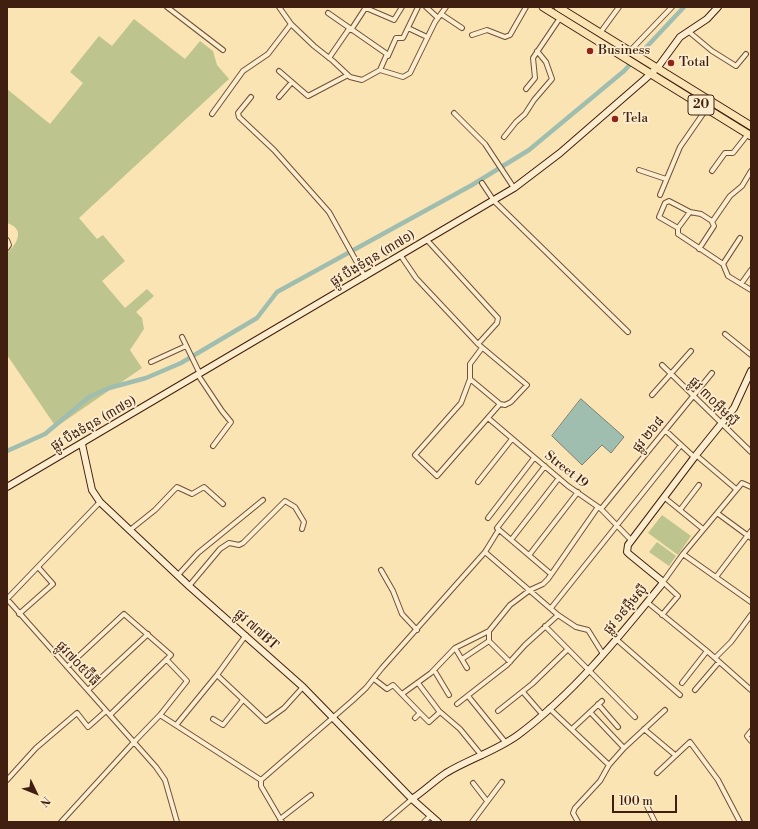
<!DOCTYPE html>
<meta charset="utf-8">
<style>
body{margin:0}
#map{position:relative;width:758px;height:829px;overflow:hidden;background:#fbe4b3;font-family:"Libre Bodoni",serif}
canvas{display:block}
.frame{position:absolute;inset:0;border:8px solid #401f10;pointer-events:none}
.north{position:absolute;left:16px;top:773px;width:40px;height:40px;-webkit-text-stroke:3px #fcedce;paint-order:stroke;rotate:133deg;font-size:11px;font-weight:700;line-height:16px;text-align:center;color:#401f10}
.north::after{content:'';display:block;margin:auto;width:14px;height:18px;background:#401f10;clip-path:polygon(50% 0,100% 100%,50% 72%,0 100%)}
.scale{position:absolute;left:612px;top:795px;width:65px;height:18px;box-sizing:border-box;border:2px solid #401f10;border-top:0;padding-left:5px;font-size:12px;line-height:14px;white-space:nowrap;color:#401f10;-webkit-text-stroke:3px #fcedce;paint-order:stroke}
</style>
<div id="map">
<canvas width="758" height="829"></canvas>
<div class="frame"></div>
<div class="north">N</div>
<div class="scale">100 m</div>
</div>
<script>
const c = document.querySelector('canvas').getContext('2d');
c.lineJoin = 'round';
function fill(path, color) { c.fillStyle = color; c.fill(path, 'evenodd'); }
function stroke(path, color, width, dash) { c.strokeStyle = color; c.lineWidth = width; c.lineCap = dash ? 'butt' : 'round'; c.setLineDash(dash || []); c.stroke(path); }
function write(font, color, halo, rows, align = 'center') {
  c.font = font + ' "Libre Bodoni","Noto Sans Khmer",serif'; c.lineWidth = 3.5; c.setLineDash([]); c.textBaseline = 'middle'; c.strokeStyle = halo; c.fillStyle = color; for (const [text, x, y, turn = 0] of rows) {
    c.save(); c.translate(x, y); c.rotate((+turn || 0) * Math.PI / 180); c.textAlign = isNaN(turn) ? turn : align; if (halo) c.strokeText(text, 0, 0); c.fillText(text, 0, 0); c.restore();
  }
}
const green = new Path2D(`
 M134,19L185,59L200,41L213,51L217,65L229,79L79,218L97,239L103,235L125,261L102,281L125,308L147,289L154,296L136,312L142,318L144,329L130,350L142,368L56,427L7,355V253C17,244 26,229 7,223V89L50,124L83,83L70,72L99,36L112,46Z
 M662,515L691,536L678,555L648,533Z
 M657,542L676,556L669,566L649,552Z`);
const water = new Path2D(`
 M581,399L624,437L611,453L602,445L582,465L552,436Z`);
const canal = new Path2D(`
 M7,451L45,434L89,397L109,388L146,378L181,363L257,318L277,292L472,185L529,150L624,71L684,7`);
const street = new Path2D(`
 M167,7L223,50
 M279,7L291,24L314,46L333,61L350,77L362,80L380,70L403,77L410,73L435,22L446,7
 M426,7L438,18
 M366,8L394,20L402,7
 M328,13L387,54L380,70
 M441,14L462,28
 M408,28L427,37
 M351,30L366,7
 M688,31L712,51L736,66L746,54
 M600,33L619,7
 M472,35L487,30L505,37L510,35L526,7
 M629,52L672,7
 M388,56L396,38H403L418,7
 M329,58L349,29
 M279,71L308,96L348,75
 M526,89L535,78L533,58L560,18
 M251,97L238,113L239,117L274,150L329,212L365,277
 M279,97L292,82
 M454,113L485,144L514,188
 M212,114L243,71L268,54L291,24
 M504,137L516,122L525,114L534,100L552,79L546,62L537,51
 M639,170L666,179
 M712,171L725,153H733L748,134
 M482,183L494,201L628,332
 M660,195L680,147L707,108
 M712,221L701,214L690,212L678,228V234L723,264L728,276L751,290
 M678,228L659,217L665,203L669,201L690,212
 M7,240L9,245L7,248
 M427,240L498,318L497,323L478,344
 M699,249L714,226L712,222L730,196L742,186L751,171
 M401,256L416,278L478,344L527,385L511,402L505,405L500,404L470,379
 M723,264L740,238
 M741,284L751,270
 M725,334L751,355
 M182,337L200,374
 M482,348L470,364V379L461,403L415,455L437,476L500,404
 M151,362L186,346
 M662,365L751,452
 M198,375L222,411L231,422L213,446
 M652,395L691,351
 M488,418L568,486L601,509L631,540
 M666,431L694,457
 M696,455L736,489
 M545,466L497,528L551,574
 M478,482L512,439
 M665,498L703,529
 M100,502L7,599L156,767L165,780L177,822
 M601,509L712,373
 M680,510L699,485
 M717,513L751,538
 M488,518L534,458
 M130,530L155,510L177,487L192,494L204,487L223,504
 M511,540L559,478
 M485,552L558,615L576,627L588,630L603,654
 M530,554L578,492
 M683,554L751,602
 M381,570L393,591L402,614L417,630
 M178,575L198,553L263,500
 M716,577L751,531
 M189,586L220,549L229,543L239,545L243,543L285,501L295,507L304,522L302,529
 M647,602L707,651L751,690
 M551,608L681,445
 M19,614L53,584L38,567
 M662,615L678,596L663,582L683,554L742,483L751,487
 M545,626L635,717
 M616,639L680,695
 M489,641L510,662
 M455,648L467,668
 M715,658L731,642L751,615
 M462,659L489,641V631L510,605L530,590L543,584L548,579L598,507
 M67,667L124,614L171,655L110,715
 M434,670L449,695
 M217,675L266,721L284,708L303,687
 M374,679L387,689L393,685L420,713
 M418,683L439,711L460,729L482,756
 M682,683L707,651
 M88,690L148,634
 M695,690L719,662
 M523,692L542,714
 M402,694L431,673L455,648L489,631
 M468,696L506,743
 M457,704L507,665L525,645L558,615
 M598,704L618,727
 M549,708L609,765
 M498,711L532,684L567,650
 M590,712L624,748
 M160,715L187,681L167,660
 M415,718L420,713L429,722L440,712
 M213,719L223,725L243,700
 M177,724L217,675L246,635
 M572,729L602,701
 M644,729L675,755
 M751,731L747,736L751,741
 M657,773L690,742L718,780L740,822
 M7,780L36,748L77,713L88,727L106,711
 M473,783L487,801
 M645,802L655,822
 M280,819L311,795
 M61,822L134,742L160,715L261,780
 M282,822L261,786V780L352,701L366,688L382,668L485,552L498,531
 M385,822L412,799
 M424,822L431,815
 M472,822L502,782
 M578,822L573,813L575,808L600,781L609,765L624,748L665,710`);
const secondary = new Path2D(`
 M82,444L92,490L100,502L189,586L303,687L412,799L438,822
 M7,487L514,188L560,153L644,80L658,67L680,37L707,19L718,7
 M412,799C424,791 434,781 446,773C469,759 496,751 518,735C574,693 619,637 662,584V581L629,554L627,552L628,545L696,455L734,408L751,371`);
const primary = new Path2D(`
 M543,7L751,136
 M558,7L751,126`);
const markers = [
 [590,51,4,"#8f2418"],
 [671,63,4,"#8f2418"],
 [615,119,4,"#8f2418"]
];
const shields = [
 [701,105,26]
];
const shieldNames = [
 ["20",701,105]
];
const poiNames = [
 ["Business",598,51],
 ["Total",679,63],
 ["Tela",623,119]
];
const streetNames = [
 ["ផ្លូវ បឹងទំពុន (៣៧១)",373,259,-31],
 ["ផ្លូវ ៣០អ៊ឹមស៊ី",713,402,45],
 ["ផ្លូវ បឹងទំពុន (៣៧១)",94,424,-30],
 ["ផ្លូវ ២៦៨",649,435,-51],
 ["Street 19",566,470,38],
 ["ផ្លូវ ១៩អ៊ឹមស៊ី",626,610,-50],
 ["ផ្លូវ ៧៧BT",256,630,42],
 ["ផ្លូវ៧០៥ប៊ីធី",77,664,47]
];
fill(green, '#bec48d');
fill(water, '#9fbeaf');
stroke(water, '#797e6f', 1);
stroke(canal, '#9fbeaf', 4.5);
stroke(street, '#6f5039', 6);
stroke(secondary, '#401f10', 8);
stroke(primary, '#401f10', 9);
stroke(street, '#fcedce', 4);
stroke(secondary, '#fcedce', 6);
stroke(primary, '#fbe4b3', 7);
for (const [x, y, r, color] of markers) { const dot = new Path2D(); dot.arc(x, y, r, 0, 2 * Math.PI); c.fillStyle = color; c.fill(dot); stroke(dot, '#fcedce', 1.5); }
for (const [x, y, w] of shields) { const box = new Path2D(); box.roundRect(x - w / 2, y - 10, w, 20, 3); c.fillStyle = '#fcedce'; c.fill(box); stroke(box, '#401f10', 1); }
write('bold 12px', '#401f10', null, shieldNames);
write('13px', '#401f10', '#fcedce', poiNames, 'left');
write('13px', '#401f10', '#fcedce', streetNames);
</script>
